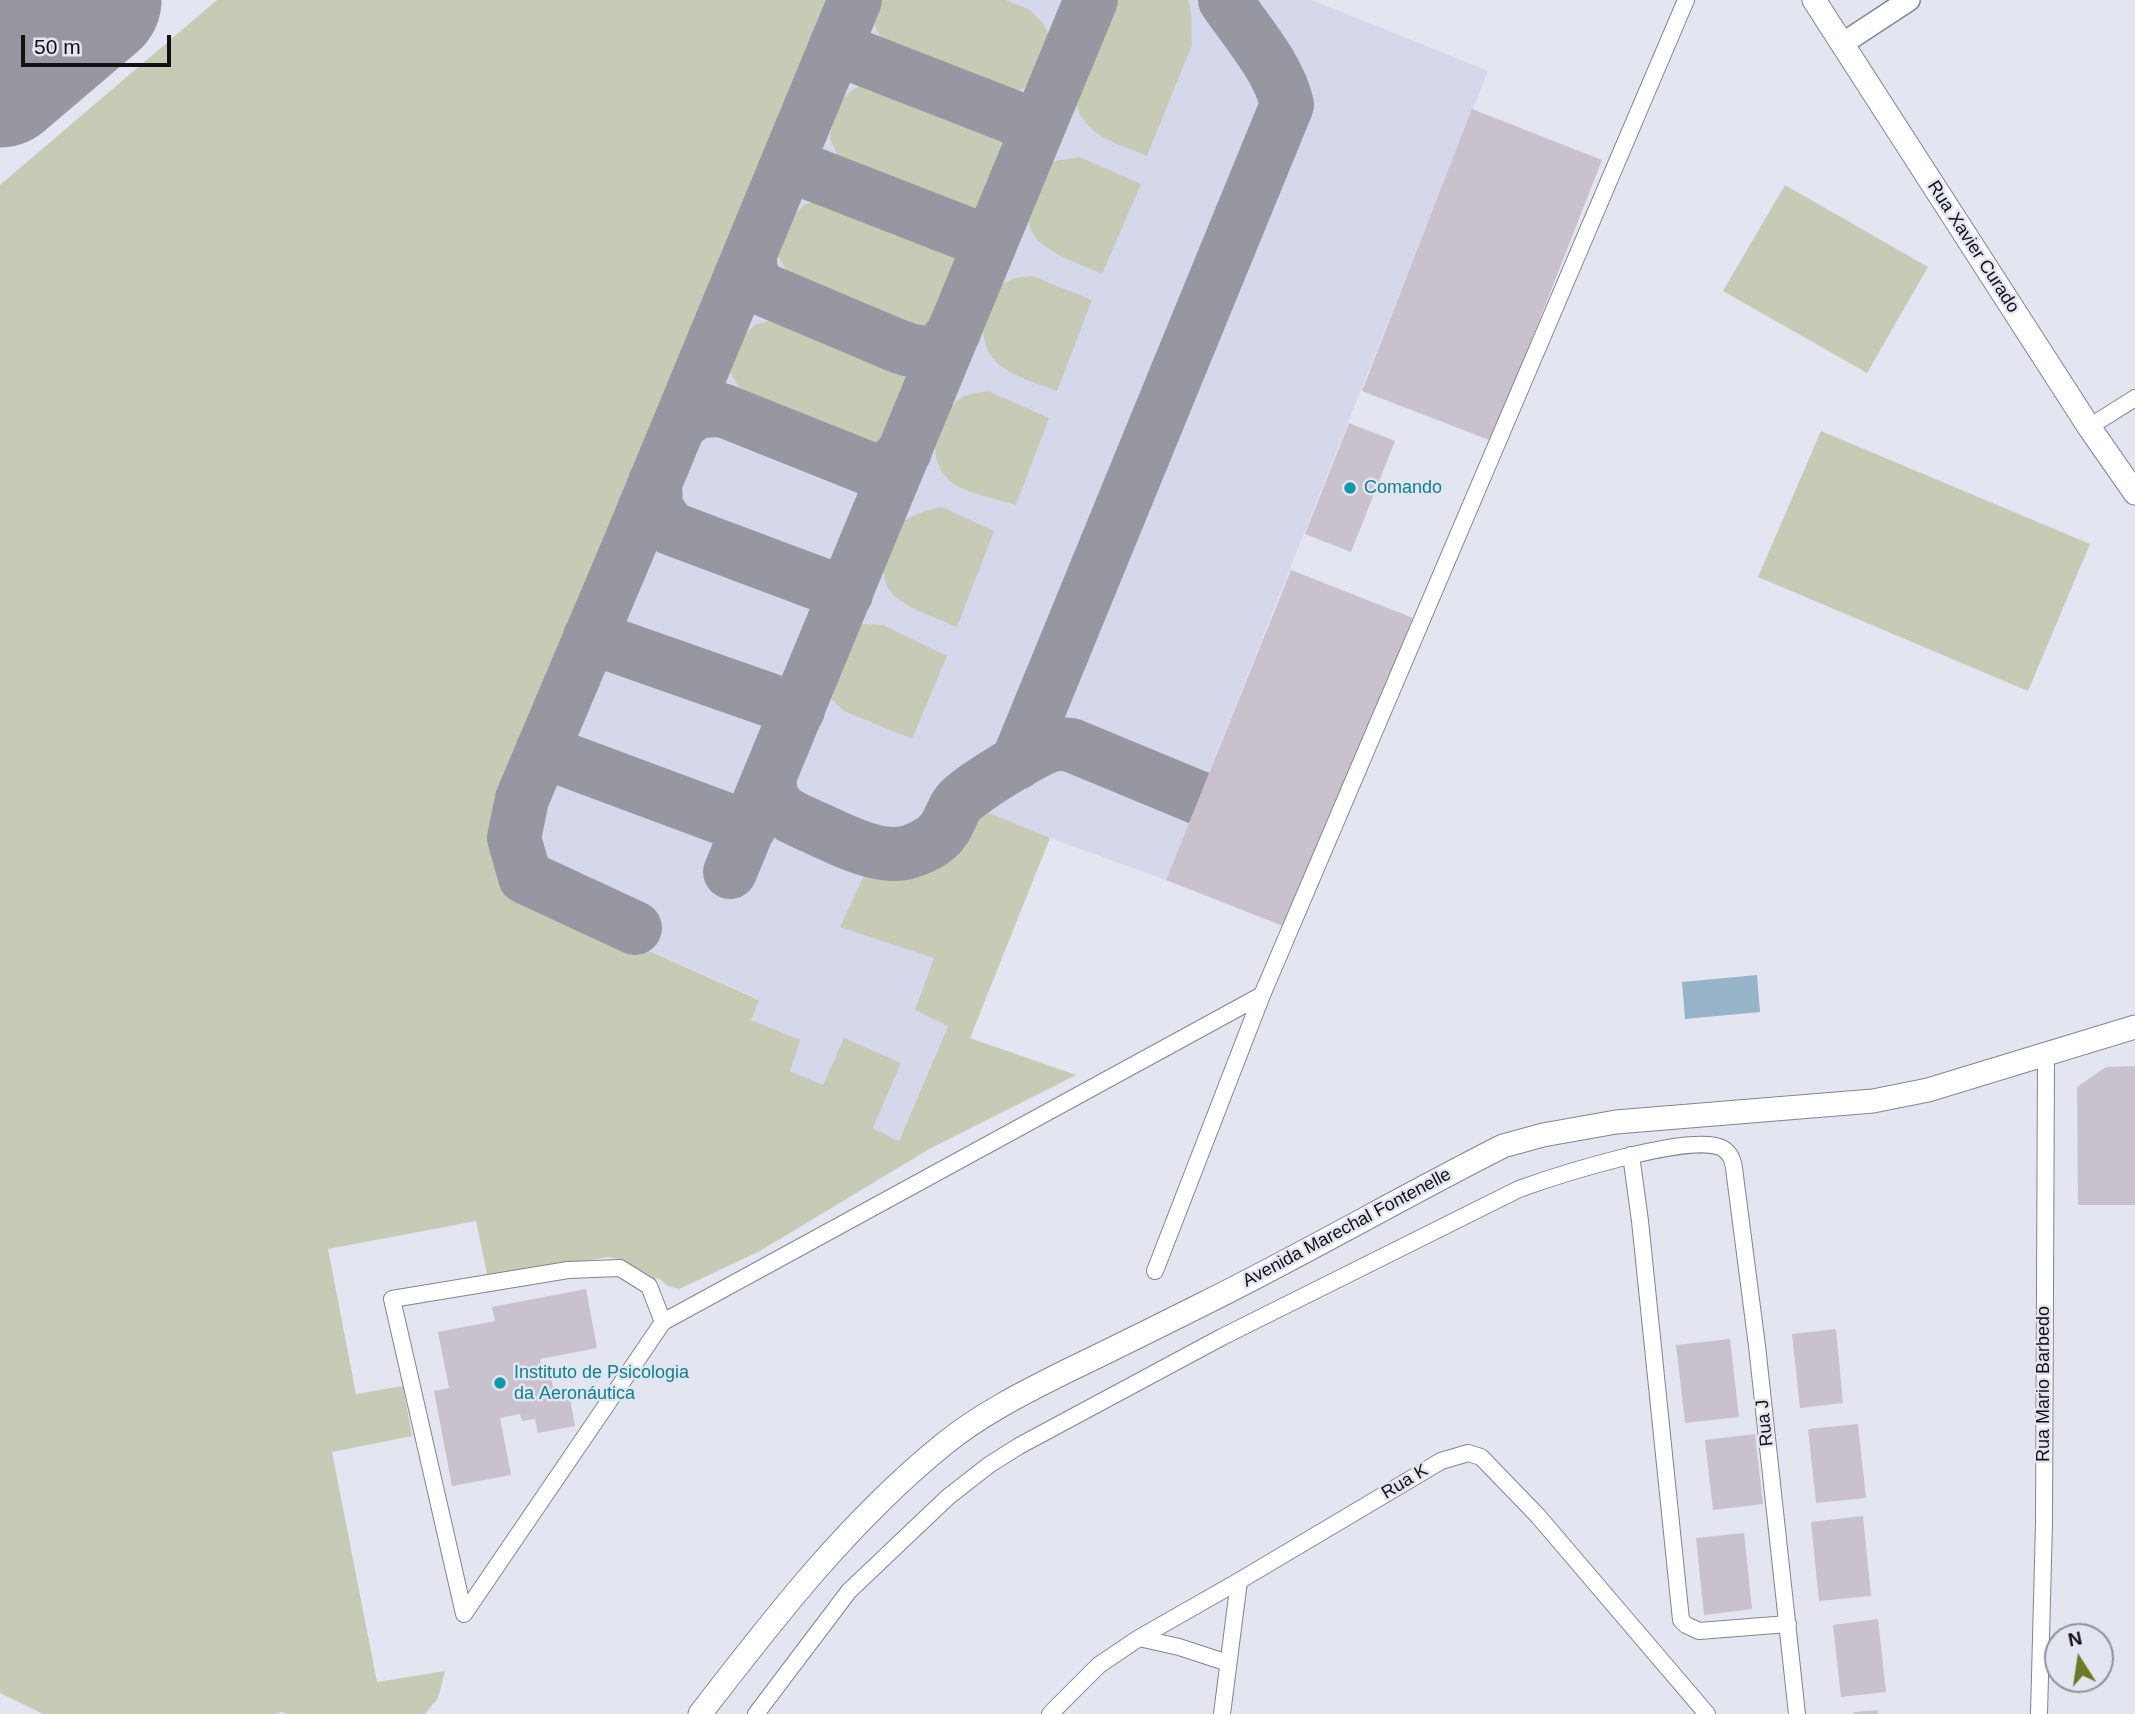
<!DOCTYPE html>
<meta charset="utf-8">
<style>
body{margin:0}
#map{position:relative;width:2135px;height:1714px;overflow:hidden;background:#e3e5f0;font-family:Helvetica,sans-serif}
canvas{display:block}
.north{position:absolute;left:2044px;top:1623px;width:70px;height:70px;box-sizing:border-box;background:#e3e5f0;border:2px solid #8f9199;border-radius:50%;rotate:348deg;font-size:19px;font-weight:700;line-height:28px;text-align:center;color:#111216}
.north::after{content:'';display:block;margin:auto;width:24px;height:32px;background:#6e7925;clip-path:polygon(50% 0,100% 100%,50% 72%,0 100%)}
.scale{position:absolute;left:21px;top:35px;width:150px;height:32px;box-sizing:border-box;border:4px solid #111216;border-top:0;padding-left:9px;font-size:21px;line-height:24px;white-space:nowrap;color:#111216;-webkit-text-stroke:5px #e3e5f0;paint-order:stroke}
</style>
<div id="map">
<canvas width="2135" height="1714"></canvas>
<div class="north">N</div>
<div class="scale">50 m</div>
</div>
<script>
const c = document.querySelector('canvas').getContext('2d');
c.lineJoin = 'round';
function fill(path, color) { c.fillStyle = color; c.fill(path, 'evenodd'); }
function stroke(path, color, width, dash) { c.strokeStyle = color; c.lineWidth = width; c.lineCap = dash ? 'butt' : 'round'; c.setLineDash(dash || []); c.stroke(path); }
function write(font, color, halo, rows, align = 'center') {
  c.font = font + ' Helvetica,sans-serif'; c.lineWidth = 5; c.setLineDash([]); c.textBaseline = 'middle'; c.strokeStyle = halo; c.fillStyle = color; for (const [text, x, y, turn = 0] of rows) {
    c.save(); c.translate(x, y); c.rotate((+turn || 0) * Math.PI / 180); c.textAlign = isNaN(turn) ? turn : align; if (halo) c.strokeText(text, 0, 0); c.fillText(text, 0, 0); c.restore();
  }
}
const built = new Path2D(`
 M837,0H1312L1488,71L1166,880L1050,838L975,807L962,840L939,861L911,871L935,958L948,1025L899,1141L873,1128L900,1063L823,1086L790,1071L751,1019L759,999L544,904L512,880L500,853L499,834L501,814Z`);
const green = new Path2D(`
 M217,0H837L501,814L499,834L500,853L512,880L544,904L759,1000L751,1020L800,1040L790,1071L823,1085L844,1038L901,1063L873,1128L899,1141L948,1026L915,1010L934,958L840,927L866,871H911L939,861L962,840L975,807L1050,838L970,1038L1076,1075L931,1148L760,1251L679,1289L668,1286L658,1278L653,1281L623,1260L608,1257L488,1279L476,1221L328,1249L356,1394L403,1386L412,1436L332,1452L377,1682L445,1671L438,1698L425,1714H287L282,1712L276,1714H43L0,1693V185Z
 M875,0H1006L1030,10L1043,23L1049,36L1046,62L1040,74L1030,85L1015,92H994L892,50C877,34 869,22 875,0Z
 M1114,0H1188L1191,11L1192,45L1147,156C1114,142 1077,135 1075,92Z
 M882,79L1001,123L1014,150L1010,180L993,203L966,211L839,159L830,139L835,106L855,88Z
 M1080,157L1141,184L1102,274C1083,265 1060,258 1043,245C1019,228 1024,179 1049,164C1057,159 1071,159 1080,157Z
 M1785,185L1928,267L1867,373L1723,291Z
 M837,194L954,246C958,254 966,267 966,277C966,311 937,322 911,332L791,280L778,256L783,228L804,205Z
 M1032,276L1092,300L1057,391C1039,384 1017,378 1002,367C973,347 979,294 1010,280C1016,277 1025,277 1032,276Z
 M783,318L899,362L917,387L915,414L895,439L867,447L749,404L730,372L735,344L756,324Z
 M988,391L1049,418L1016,505C1003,501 965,492 955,485C923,462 933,418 962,397C968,393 980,393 988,391Z
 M1821,431L2090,544L2028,691L1758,577Z
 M942,507L994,531L957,627C939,619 901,607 890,591C884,582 883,571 884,560C889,525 909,513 942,507Z
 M861,624L883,625L947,656L912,739L844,711L831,698L829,683L850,633Z`);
const water = new Path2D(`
 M1757,975L1760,1012L1685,1019L1682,982Z`);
const taxiway = new Path2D(`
 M835,48L1038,127
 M787,164L990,243
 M750,254C750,271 751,280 765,290L900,347C926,356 938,355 954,332
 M680,424L697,411L722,410L875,471C889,468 896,462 905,451
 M655,482L656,508L670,528L846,594
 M590,637L798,710
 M542,751L749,828
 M1017,763L1287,105C1280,69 1246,31 1225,0
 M770,777C768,800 779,812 800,821C826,832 863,853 891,854C910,855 937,843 946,826C951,818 953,809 959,802C969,790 1040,746 1055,744C1060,743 1066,745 1071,745L1199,798
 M730,872L1091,0
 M635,928L525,877L514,838L522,799L627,551L855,0`);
const runway = new Path2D(`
 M0,80L94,0`);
const building = new Path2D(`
 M1472,109L1602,160L1492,441L1362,391Z
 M1349,423L1395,441L1351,552L1305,534Z
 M1291,570L1413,618L1288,928L1166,880Z
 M2135,1066V1205H2078L2077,1087L2106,1067Z
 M586,1289L597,1348L540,1359L544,1379L551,1378L554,1391L568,1388L575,1426L538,1433L535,1419L522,1421L520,1414L500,1418L511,1475L452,1486L434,1391L449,1388L438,1332L495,1321L492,1307Z
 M1836,1329L1843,1403L1800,1408L1792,1334Z
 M1730,1339L1739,1417L1685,1423L1676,1345Z
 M1858,1424L1866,1498L1816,1503L1808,1429Z
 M1755,1434L1763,1504L1713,1510L1705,1440Z
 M1863,1516L1871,1596L1819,1601L1811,1522Z
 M1744,1533L1752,1609L1704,1615L1696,1538Z
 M1878,1619L1886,1692L1841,1697L1833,1625Z
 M1878,1710V1714H1854V1712Z`);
const minor = new Path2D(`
 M2089,427L2135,398
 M1631,1155L1640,1221L1681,1620L1686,1625L1699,1631L1788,1624
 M1155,1271L1262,995L1686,0
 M464,1614L663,1322L1262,995
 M464,1614L392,1299L568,1270L620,1268L649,1286L663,1322
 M1139,1638L1179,1647L1228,1663
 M756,1714L849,1591L948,1497L989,1465L1019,1446L1222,1337L1519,1189C1555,1176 1691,1132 1722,1148C1733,1154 1734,1166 1735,1176L1757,1346L1797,1714
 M1050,1714L1099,1665L1139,1638L1239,1581L1441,1461L1468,1453L1481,1457L1538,1516L1707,1714
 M1222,1714L1239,1581
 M2039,1714L2044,1523L2046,1054`);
const tertiary = new Path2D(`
 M1842,44L1909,0`);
const secondary = new Path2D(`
 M1814,0L2089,427L2135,493
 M700,1714C774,1618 849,1521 944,1444C982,1413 1027,1391 1071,1369C1115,1348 1159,1326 1203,1304C1304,1254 1402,1197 1503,1146L1543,1135L1616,1122L1873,1101L1928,1090L2135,1027`);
const markers = [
 [1350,488,7,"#0f9aa8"],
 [500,1383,7,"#0f9aa8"]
];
const streetNames = [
 ["Rua Xavier Curado",1973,247,57],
 ["Avenida Marechal Fontenelle",1347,1228,-28],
 ["Rua Mario Barbedo",2044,1384,-90],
 ["Rua J",1765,1423,-96],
 ["Rua K",1405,1482,-31]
];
const cultureNames = [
 ["Comando",1364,488],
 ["Instituto de Psicologia",514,1373],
 ["da Aeronáutica",514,1394]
];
fill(built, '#d4d8ea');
fill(green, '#c7cbb6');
fill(water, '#96b3c7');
stroke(taxiway, '#9697a0', 54);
stroke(runway, '#9697a0', 135);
fill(building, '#c9c2cc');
stroke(minor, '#82858e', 18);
stroke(tertiary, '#82858e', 24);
stroke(secondary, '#82858e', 25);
stroke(minor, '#fff', 16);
stroke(tertiary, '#fff', 21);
stroke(secondary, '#fff', 23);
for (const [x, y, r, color] of markers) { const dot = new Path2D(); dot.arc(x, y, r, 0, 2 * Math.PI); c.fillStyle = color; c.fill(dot); stroke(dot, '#e3e5f0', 2.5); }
write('18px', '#111216', '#e3e5f0', streetNames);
write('18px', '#0d838f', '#e3e5f0', cultureNames, 'left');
</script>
